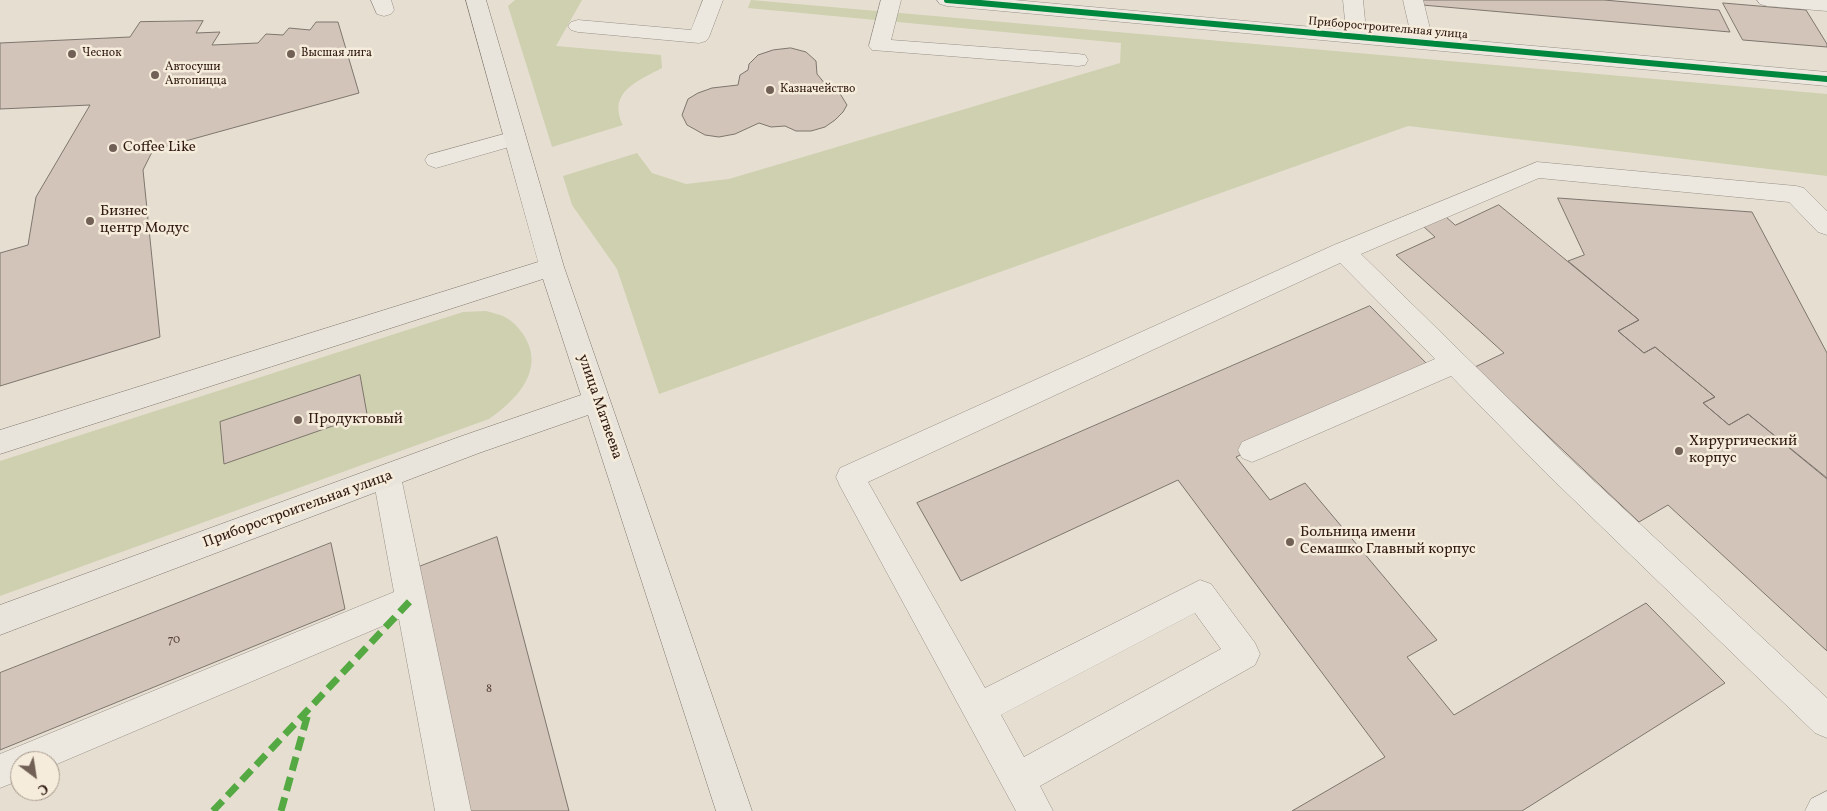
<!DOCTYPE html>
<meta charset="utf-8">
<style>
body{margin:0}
#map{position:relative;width:1827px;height:811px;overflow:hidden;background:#e6dfd1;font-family:Vollkorn,serif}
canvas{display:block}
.north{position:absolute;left:10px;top:751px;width:50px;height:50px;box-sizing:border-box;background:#f5ecdb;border:1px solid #a7988b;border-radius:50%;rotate:149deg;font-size:14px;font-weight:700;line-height:20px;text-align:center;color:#321b12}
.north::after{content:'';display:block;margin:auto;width:18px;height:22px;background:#716055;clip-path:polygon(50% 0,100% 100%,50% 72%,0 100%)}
</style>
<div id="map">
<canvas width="1827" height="811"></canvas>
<div class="north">С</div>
</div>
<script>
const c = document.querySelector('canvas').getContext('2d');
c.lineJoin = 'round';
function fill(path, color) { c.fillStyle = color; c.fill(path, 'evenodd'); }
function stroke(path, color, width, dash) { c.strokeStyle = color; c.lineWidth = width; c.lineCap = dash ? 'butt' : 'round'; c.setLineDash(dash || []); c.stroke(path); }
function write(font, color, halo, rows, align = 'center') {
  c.font = font + ' Vollkorn,serif'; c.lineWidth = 5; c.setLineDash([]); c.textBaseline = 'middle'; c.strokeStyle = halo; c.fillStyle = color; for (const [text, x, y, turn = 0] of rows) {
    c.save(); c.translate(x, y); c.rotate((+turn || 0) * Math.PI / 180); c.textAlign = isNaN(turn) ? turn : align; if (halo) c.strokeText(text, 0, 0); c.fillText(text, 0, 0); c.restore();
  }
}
const green = new Path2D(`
 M515,0H582L556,46L661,55L662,68C638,81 607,92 623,125L552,147L508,6Z
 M751,0L1827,94V176L1408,126L659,394L617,269L572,205L563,176L637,153L652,173L686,184L729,179L1120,63L1121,43L748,8Z
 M486,311C492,313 499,314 505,317C514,322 521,330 526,339C544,372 515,401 489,419L0,596V461L463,312Z`);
const building = new Path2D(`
 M1421,0H1604L1719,10L1730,32L1422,5Z
 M1723,3L1806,10L1827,44V47L1743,40Z
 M203,21L196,33L220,32L212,45L258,43L266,34L283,35L289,28L310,30L316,22H338L359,93L153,150L143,170L160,337L0,386V253L28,245L36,197L90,105L0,109V43L130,37L140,22Z
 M791,48L806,52L816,61L817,74L826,85L839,92L847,105L843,112L835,120L825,127L811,131H796L785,126L771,127L759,123L735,134L719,137L705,135L687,125L682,115L688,99L698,93L712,88L738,85L740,75L748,70L749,64L758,55L773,50Z
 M1558,198L1752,212L1827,353V478L1748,414L1729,425L1703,403L1715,397L1655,347L1644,353L1618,331L1639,320L1568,261L1584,255Z
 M1499,205L1639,320L1618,331L1644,353L1655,347L1715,397L1703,403L1729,425L1748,414L1827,479V651L1668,505L1639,522L1475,367L1504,353L1396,255L1435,237L1423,226L1445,216L1455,225Z
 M1370,306L1430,367L1236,457L1270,500L1305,483L1437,640L1407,657L1454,715L1646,603L1725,683L1522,811H1292L1385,757L1178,480L961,581L917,503Z
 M360,375L367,414L224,464L220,422Z
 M497,537L569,811H467L416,568Z
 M331,543L345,609L0,750V673Z`);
const minor = new Path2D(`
 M371,0H391L394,10L391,14L384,16L377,14Z
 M703,0H723L709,37L706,41L699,43L578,32L571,30L568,26L571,22L578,20L691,30Z
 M881,0H901L891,40L1078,54L1085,55L1088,60L1085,65L1078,66L872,50L869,46Z
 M937,0H1014L1346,30L1343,0H1363L1366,31L1411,35L1403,0H1423L1432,37L1827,72V86L947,6L940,4Z
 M1757,0H1827V11L1767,6L1760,4Z
 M515,131L523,133L526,138L523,143L436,168L428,165L425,160L428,155Z
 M1537,162L1796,186L1804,188L1827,211V235L1818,232L1789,202L1539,178L1361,254L1566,455L1827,698V738L1815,733L1546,473L1451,376L1262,458L1252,462L1242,458L1238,450L1242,442L1435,359L1340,263L868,482L985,688L1200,580L1211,584L1255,643L1260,654L1255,665L1040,786L1053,811H1016L840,486L836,477L840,468L1334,245ZM1195,613L1221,649L1024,757L1001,715Z
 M387,465L397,468L401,477L471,811H435L399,619L50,767V761H20V780L0,788V754L394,592L373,477L377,468Z
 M1827,791V811H1805L1811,799Z`);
const major = new Path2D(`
 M466,0H486L564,267L752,811H716L588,415L479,453L0,635V605L459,437L581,395L543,279L0,454V430L538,262Z`);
const quiet = new Path2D(`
 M213,811L412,599
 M281,811L309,710`);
const cycleway = new Path2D(`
 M947,0L1827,79`);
const markers = [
 [72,54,5,"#716055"],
 [291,54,5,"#716055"],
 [155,75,5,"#716055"],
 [770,90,5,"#716055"],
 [113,148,5,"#716055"],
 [90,221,5,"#716055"],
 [298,420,5,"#716055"],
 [1679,451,5,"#716055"],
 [1290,542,5,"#716055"]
];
const farStreetnames = [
 ["Приборостроительная улица",1388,29,5]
];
const farPoinames = [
 ["Чеснок",82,54],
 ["Высшая лига",301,54],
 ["Автосуши",165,68],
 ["Автопицца",165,82],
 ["Казначейство",780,90]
];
const numberNames = [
 ["70",174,641],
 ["8",489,690]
];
const poiNames = [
 ["Coffee Like",123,148],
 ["Бизнес",100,212],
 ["центр Модус",100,229],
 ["Продуктовый",308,420],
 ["Хирургический",1689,442],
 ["корпус",1689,459],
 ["Больница имени",1300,533],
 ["Семашко Главный корпус",1300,550]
];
const streetNames = [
 ["улица Матвеева",599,407,71],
 ["Приборостроительная улица",298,510,-20]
];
fill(green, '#ced0b0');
fill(building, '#d2c4b9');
stroke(building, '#7e766d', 1);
stroke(minor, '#979087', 1);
stroke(major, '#7e766d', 1);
fill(minor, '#ece8e0');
fill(major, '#e9e4db');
stroke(quiet, '#54a942', 7, [14, 7]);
stroke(cycleway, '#00873e', 6);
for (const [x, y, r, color] of markers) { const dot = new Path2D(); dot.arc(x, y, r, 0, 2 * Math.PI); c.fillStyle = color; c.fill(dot); stroke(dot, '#f5ecdb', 2); }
write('12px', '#321b12', '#f5ecdb', farStreetnames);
write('12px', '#321b12', '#f5ecdb', farPoinames, 'left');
write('12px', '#5a453c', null, numberNames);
write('15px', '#321b12', '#f5ecdb', poiNames, 'left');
write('15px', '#321b12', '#f5ecdb', streetNames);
</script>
